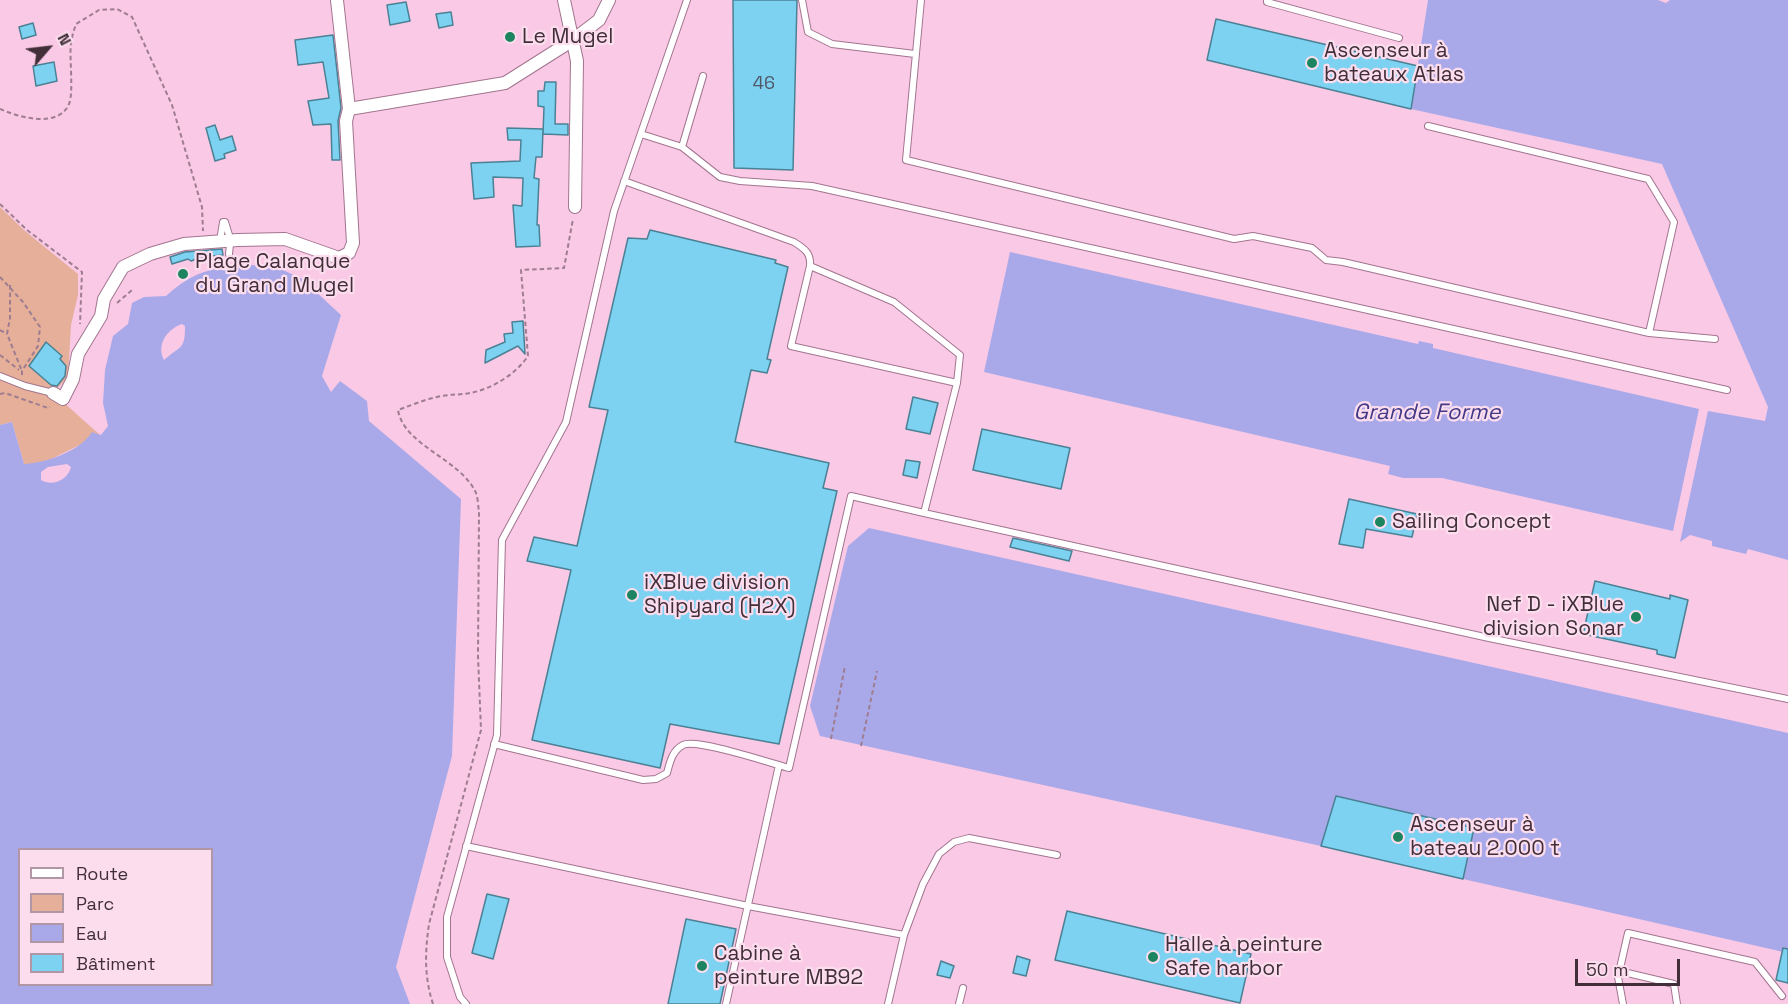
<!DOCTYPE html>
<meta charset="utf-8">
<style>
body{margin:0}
#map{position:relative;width:1788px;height:1004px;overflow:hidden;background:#fac9e5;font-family:"Space Grotesk",sans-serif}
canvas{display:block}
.legend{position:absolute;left:18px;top:848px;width:195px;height:138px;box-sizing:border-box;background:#fbdded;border:2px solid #b197a5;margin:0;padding:8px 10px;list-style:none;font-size:18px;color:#412e39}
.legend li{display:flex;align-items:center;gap:12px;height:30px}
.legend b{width:30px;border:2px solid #b197a5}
.north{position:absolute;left:18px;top:18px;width:60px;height:60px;-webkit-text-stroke:4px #fbdded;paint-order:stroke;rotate:62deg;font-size:16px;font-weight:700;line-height:24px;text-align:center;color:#412e39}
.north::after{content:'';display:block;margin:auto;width:21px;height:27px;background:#412e39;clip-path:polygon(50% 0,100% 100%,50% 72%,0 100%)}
.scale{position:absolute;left:1575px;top:959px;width:105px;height:27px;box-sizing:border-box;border:3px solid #412e39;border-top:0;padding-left:8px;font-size:18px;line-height:21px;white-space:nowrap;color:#412e39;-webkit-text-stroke:4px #fbdded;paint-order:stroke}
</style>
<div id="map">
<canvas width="1788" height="1004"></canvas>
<ul class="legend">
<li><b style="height:8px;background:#fff"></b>Route</li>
<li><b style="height:16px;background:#e5af99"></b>Parc</li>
<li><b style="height:16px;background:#a9a9ea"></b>Eau</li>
<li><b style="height:16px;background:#7dd2f1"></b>Bâtiment</li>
</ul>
<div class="north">N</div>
<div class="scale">50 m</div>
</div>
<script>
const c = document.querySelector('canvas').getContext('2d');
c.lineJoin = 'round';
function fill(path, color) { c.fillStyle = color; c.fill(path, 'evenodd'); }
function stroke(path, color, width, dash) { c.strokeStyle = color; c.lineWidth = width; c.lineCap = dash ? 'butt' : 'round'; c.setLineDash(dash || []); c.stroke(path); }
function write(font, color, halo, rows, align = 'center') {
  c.font = font + ' "Space Grotesk",sans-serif'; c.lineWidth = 4.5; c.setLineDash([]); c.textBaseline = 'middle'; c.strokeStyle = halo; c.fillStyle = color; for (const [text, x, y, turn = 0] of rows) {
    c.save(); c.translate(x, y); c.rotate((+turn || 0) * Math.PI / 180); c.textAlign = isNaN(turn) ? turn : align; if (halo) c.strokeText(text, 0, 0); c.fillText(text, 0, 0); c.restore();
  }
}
const green = new Path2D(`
 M0,207L25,231L78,274V295L71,325L68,377L53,393L100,435L41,464H24L12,422L0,425Z`);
const water = new Path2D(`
 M1428,0H1658L1666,3L1670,0H1788V560L1748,549L1746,554L1712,546V541L1690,535L1680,542L1708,411L1765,421L1768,407L1662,164L1411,109Z
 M1010,252L1418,344L1419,341L1433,344V348L1699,409L1673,531L1442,478H1403L1388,474L1390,466L984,372Z
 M246,264L283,270L302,279L341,315L322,376L331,392L340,381L367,401L369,421L461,499L452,756L396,967L410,1004H0V425L12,422L24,464C46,463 80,451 92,432L101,435L108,426L103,403L105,370L113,336L128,324L132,303L144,297L166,296C192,272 211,268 246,264ZM182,324L185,326C185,350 181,345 164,360C156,345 167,329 182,324ZM67,464L71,467C68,480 52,487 41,480V472L48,467ZM20,850H212V984H20Z
 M869,528L1788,733V953L1463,879L1474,828L1337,796L1321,846L820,736L810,706L848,546Z`);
const building = new Path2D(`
 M733,0H797L793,170L734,168Z
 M406,2L410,21L390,25L387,5Z
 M451,12L453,25L439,28L436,14Z
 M1216,19L1418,66L1411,109L1207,60Z
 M33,23L36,35L22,39L19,27Z
 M333,35L341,108L338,121L340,160H332L331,124L313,125L308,101L329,98L323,62L298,65L295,40Z
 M54,62L57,81L36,86L33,66Z
 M545,82H556L555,124H568V135L543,134L544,107L538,106V91H544Z
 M215,125L220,140L232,136L236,150L224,154L225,158L215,161L206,128Z
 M507,128L543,129L542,157H536L534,178L539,179L537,225H539L540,246L516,247L513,205L522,206L523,178L493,177L494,197L474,199L471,163L520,161L521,140H508Z
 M650,230L776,260L775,263L788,267L767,359L771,360L767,373L751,370L735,442L829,463L823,488L837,491L779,744L670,724L660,768L532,740L571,570L527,561L534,537L577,546L608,410L589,407L628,238L647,239Z
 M222,249L223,255L201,257L191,261L188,259L172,264L170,257L185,252Z
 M523,321L525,354L518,346L485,363L486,350L505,342L504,334L513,333L512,322Z
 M46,342L62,356L60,359L66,366L65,376L57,386L51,385L29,366Z
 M913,397L938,403L930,434L906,429Z
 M982,429L1070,448L1061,489L973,470Z
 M906,460L920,462L917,478L903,475Z
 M1349,499L1417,514L1412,537L1366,529L1363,548L1339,544Z
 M1013,538L1072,551L1069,561L1010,547Z
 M1595,581L1670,599V595L1688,600L1675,658L1657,654V650L1583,634Z
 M1336,796L1474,828L1463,879L1321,846Z
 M487,894L509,899L493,959L472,953Z
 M1067,911L1251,954L1240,1003L1055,960Z
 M686,919L736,929L720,1004H668Z
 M1783,948L1788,949V983L1776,980Z
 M1017,956L1030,960L1026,976L1013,973Z
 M941,961L954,966L950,978L937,975Z`);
const path = new Path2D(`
 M0,109C18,117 58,129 69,104C74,92 69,58 71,43C72,36 74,30 76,24L99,10L117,9L132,17L172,105L202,207L203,231
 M0,204L27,230L82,272L80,324
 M0,277L23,302L40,327L38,346L22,371V375
 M10,285V318L7,334L22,371
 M117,303L132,290
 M0,330L7,334
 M0,355L19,370
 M0,394L5,393L48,408L50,407
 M831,739L845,666
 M861,746L877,671
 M433,1004C424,976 425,952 429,924L481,730L478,656L479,511C478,506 478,498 476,493C461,459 404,446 398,410C412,405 428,398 442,396C452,394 461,395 470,393C492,389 516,374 528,356L521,270L564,268L573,219`);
const service = new Path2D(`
 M802,0L808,32L832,44L915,54
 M921,0L906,160L1234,239L1253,236L1312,248L1326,260L1343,262L1649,333L1715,339
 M1267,0V2L1399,38
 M1428,126L1648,179L1674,222L1649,333
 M641,134L682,147L720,177L740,181L812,186L1727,390
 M682,147L703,76
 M624,181L794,242C805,249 811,253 810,266L791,346L957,383L924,513L1489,638L1788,699
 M220,241L223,222H225L229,235
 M229,254L230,244
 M810,266L894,302L960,355L957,383
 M0,376L25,386L53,393
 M494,744L643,780L656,779L667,773C670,762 672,751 683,745C697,738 770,763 789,768L851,496L924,513
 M466,846L748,906L904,935
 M1619,971L1674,984L1677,1004
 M466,1004L460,997L447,957V917L497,735L502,540L566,422L614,211L687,0
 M726,1004L779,765
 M888,1004L904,935L923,884L939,854L954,842L969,838L1057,855
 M959,1004L963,988
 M1623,1004L1618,977L1628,933L1755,962L1782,996`);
const minor = new Path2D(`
 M564,0L577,61L575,207
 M349,109L505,83L573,40L599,20L609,0
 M53,393L63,399L73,379L78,354L101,316L104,299L123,267L150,254L184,244L238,240L285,239L339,258L349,253L353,243L346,121L349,109L337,0`);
const markers = [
 [510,37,6,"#1c845f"],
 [1312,63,6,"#1c845f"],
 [183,274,6,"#1c845f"],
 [1380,522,6,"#1c845f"],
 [632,595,6,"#1c845f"],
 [1636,617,6,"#1c845f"],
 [1398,837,6,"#1c845f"],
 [1153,957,6,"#1c845f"],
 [702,966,6,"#1c845f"]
];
const numberNames = [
 ["46",764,84]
];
const poiNames = [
 ["Le Mugel",522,37],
 ["Ascenseur à",1324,51],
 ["bateaux Atlas",1324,75],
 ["Plage Calanque",195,262],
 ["du Grand Mugel",195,286],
 ["Sailing Concept",1392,522],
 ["iXBlue division",644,583],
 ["Shipyard (H2X)",644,607],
 ["Nef D - iXBlue",1624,605,"right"],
 ["division Sonar",1624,629,"right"],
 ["Ascenseur à",1410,825],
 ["bateau 2.000 t",1410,849],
 ["Halle à peinture",1165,945],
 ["Safe harbor",1165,969],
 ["Cabine à",714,954],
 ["peinture MB92",714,978]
];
const waterNames = [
 ["Grande Forme",1427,413]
];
fill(green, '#e5af99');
fill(water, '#a9a9ea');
fill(building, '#7dd2f1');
stroke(building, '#4a8195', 1.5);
stroke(service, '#a2758f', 8);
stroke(minor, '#a2758f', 14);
stroke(path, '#9f7d90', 2, [4.5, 3]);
stroke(service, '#fff', 6);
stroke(minor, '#fff', 12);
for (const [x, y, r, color] of markers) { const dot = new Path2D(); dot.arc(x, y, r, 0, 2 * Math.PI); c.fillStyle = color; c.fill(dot); stroke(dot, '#fbdded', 2); }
write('18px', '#505767', null, numberNames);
write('21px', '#412e39', '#fbdded', poiNames, 'left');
write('italic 22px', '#423a87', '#fbdded', waterNames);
</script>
